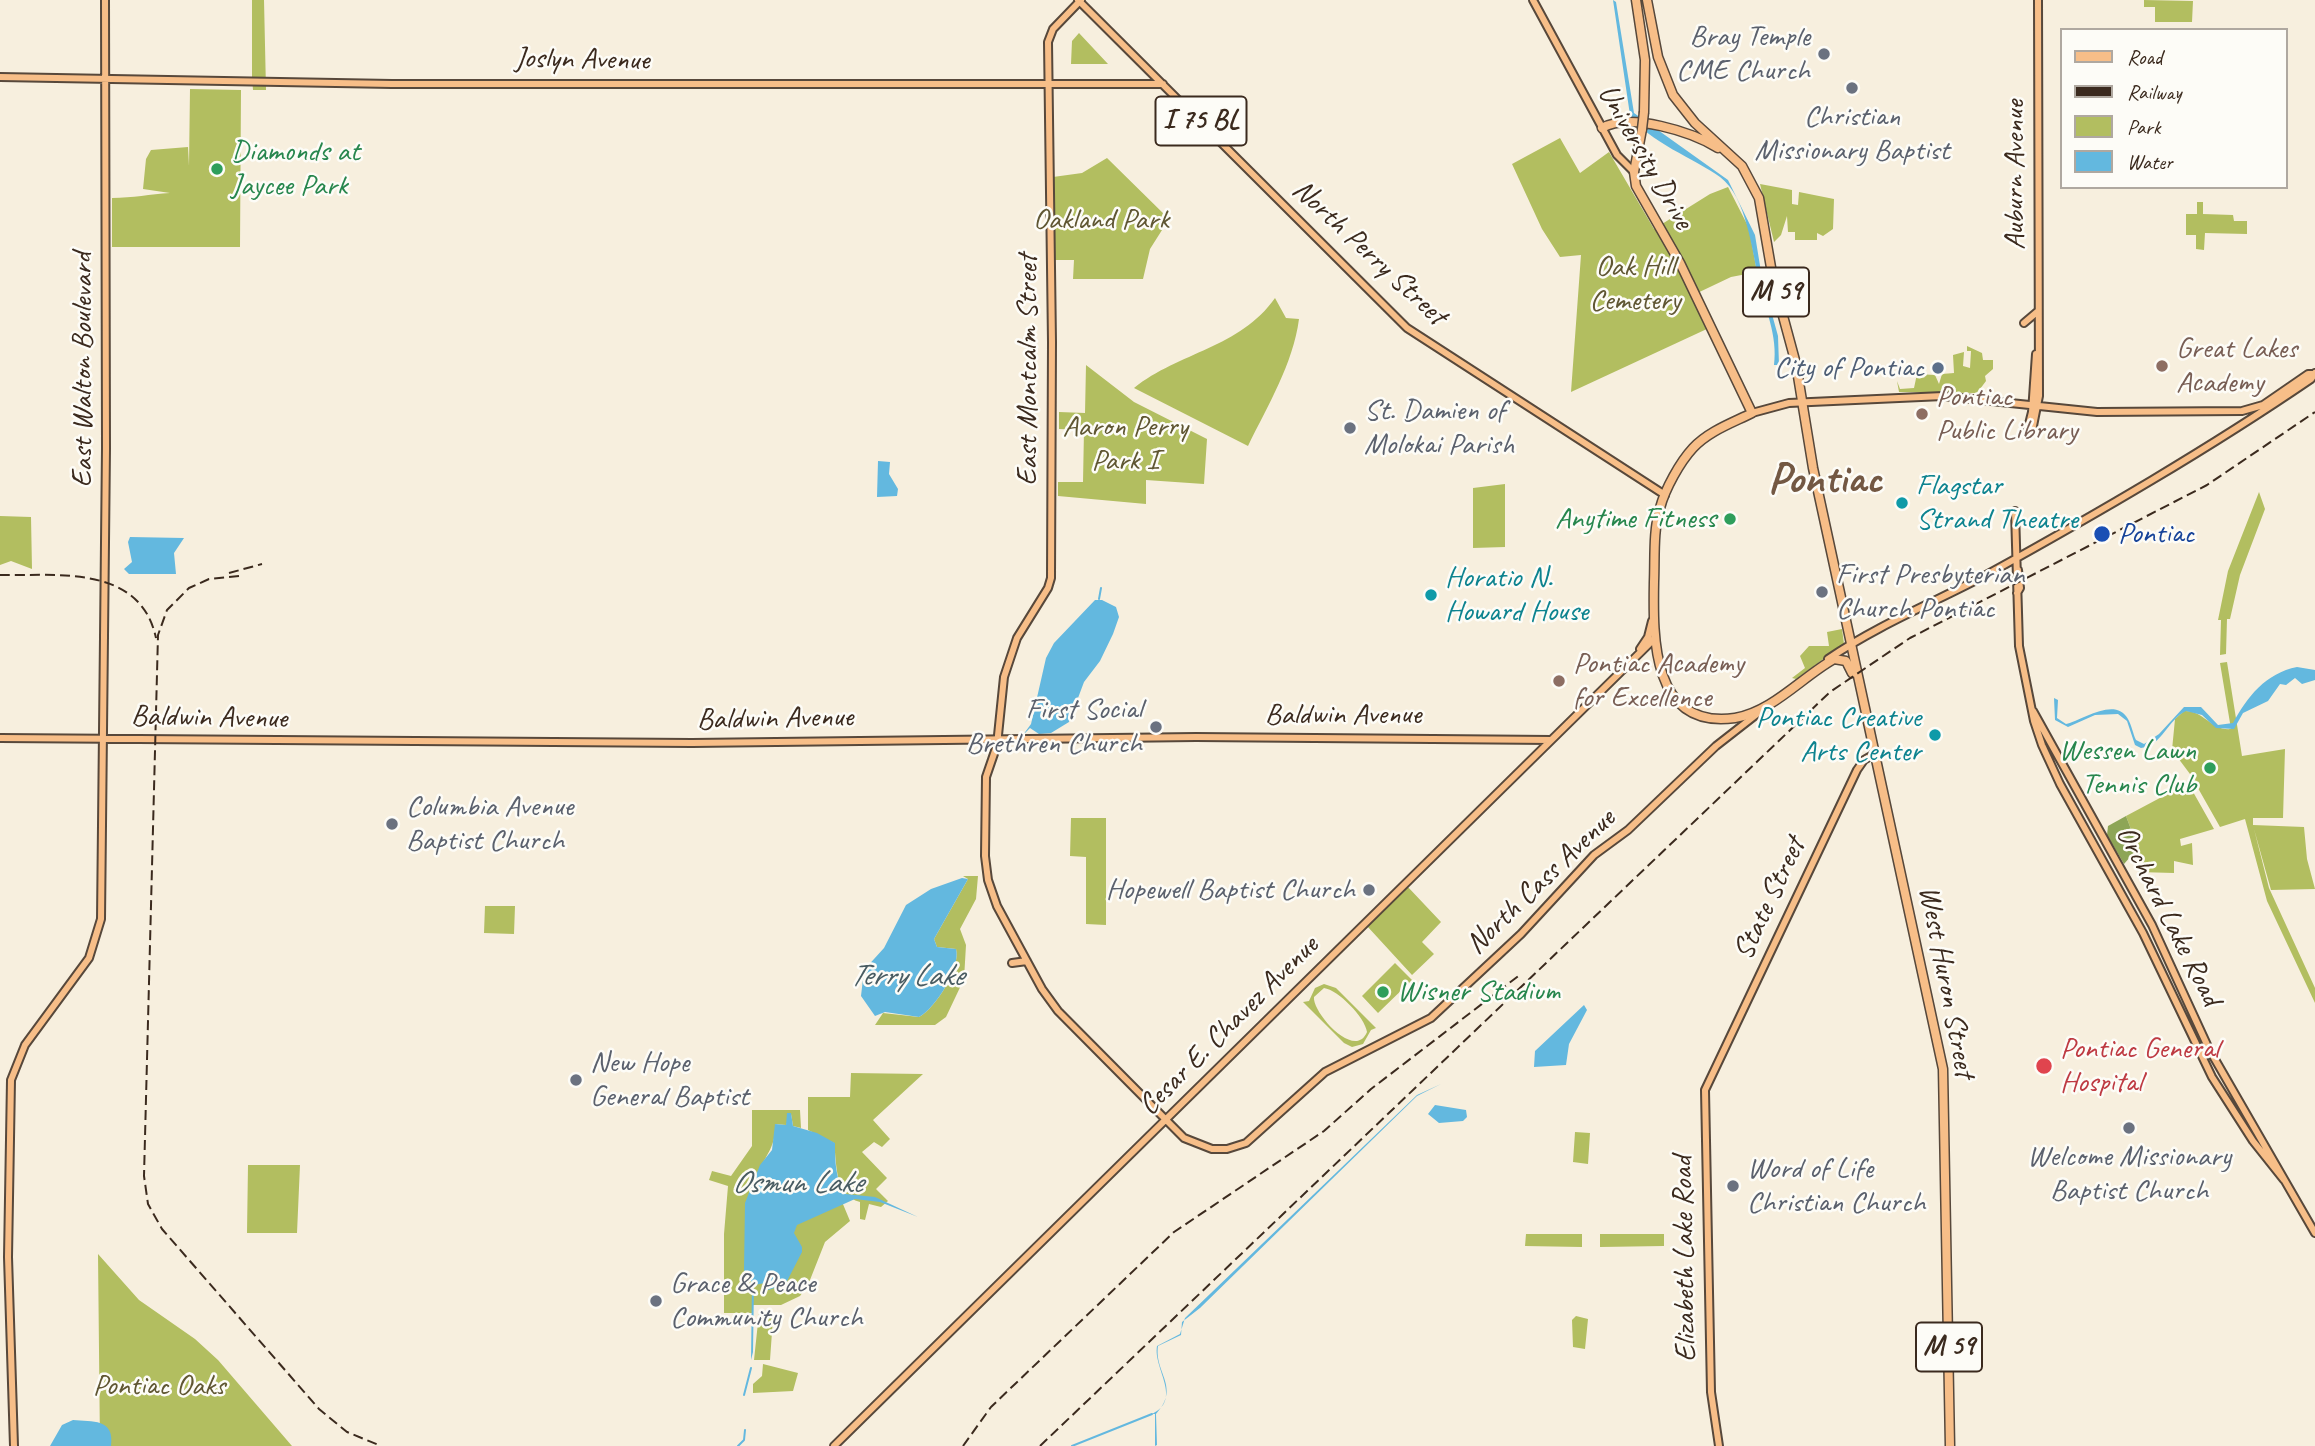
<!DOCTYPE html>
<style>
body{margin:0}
#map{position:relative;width:2315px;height:1446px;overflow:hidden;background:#f7efde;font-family:Caveat,sans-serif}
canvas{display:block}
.legend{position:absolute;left:2060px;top:28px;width:228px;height:161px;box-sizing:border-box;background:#fdfcf7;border:2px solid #afa8a0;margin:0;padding:9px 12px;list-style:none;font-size:21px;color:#3b2a1e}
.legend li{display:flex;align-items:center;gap:14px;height:35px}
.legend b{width:35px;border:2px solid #afa8a0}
</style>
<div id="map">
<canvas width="2315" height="1446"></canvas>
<ul class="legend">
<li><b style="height:9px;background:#f7be88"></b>Road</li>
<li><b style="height:9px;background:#3b2a1e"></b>Railway</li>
<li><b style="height:19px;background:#b2be60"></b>Park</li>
<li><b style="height:19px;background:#63b8df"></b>Water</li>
</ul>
</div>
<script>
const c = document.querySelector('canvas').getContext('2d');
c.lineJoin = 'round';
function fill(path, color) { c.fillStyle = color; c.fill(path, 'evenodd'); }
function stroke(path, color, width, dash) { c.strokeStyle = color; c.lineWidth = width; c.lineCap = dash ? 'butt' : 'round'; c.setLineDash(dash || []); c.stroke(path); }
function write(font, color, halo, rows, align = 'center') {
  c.font = font + ' Caveat,sans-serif'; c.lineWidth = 5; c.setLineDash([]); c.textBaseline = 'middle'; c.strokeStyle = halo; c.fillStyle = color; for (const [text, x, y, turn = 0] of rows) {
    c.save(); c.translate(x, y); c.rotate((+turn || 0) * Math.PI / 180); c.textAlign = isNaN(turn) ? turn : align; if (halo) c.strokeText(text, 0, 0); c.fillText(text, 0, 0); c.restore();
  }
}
const green = new Path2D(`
 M252,0H264L266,90H253L252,78Z
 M2144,0L2193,1L2192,22H2155V7H2144Z
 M1079,33L1108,64H1071L1072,41Z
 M190,89L241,90L240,247H112V198C133,198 150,194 170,193L143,189L146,159L151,150L188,147L189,166Z
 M1560,138L1580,173L1609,152L1654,229L1710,194L1728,187L1749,228L1757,272L1731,277L1691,296L1709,328L1571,392L1581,255L1560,257L1542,229L1512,164Z
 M1107,158L1169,219L1150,249L1143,279H1073L1074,260H1053V177L1082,173Z
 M1760,184L1792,190V204L1798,205L1799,192L1834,199L1833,229L1823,236L1817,233V240H1795V232H1788L1787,216L1781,235L1774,242Z
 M2197,202H2203V214L2233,215L2234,221H2247V234L2205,233L2204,250L2196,249V235H2186V214H2197Z
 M1275,298L1286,318L1299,319C1293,364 1268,405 1248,446L1134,388C1179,352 1240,348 1275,298Z
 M1967,346L1982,353L1983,360H1993V369L1985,376L1986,381L1977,393L1899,392L1897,381L1900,389L1914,388L1917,374L1935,375L1939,384L1942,374L1954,373L1953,355L1964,352L1963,366L1970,368L1971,351H1967Z
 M1086,365L1134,402L1207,439L1204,484L1146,480V504L1058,496V482H1083L1084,430L1059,429V412L1085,413Z
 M1505,484V547L1473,548V488Z
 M2259,492L2265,509L2240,575L2230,619H2227L2226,654L2220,655L2221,620H2218L2228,571Z
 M0,516L31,517L32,569L11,561L0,565Z
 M1842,629L1844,644L1796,679L1792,678L1805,668L1800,656L1809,646H1829L1827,632Z
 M2227,662L2242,756L2285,749L2283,818H2253V825L2304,827L2307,859L2315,889L2271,890L2254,829L2269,888L2315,988V1003L2267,901L2245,819L2220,827L2190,774L2172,750L2175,719L2184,711C2204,710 2211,731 2231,729L2220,663Z
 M2188,783L2214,829L2180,839L2181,846L2192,843L2193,865L2174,861V873L2138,872V848L2126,816Z
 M1071,818H1106V925L1086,924V857L1070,856Z
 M963,876H978L976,899L960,929L966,945L964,979L946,1017L935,1025H875L883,1013L919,1017C936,1008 961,967 956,949L937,947L934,939L968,879Z
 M1407,886L1441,922L1422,942L1434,954L1412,975L1367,926Z
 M485,906H515L514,934L484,933Z
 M1395,963L1412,980L1378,1013L1362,996Z
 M1324,984L1336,988L1376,1028L1371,1030L1363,1044L1352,1047L1344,1043L1303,1002L1309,1001L1315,988ZM1324,988C1338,990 1365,1017 1367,1032C1355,1061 1312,1012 1314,997Z
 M851,1073L923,1074L873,1120L890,1139L882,1147L874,1142L862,1152L887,1178L876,1189L888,1201L881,1207L869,1204L865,1220L860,1219V1202C834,1195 837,1164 834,1143L808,1130V1097H850Z
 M752,1110H800L801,1128L793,1126L791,1114L786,1125L775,1124C777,1147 763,1158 755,1179H752V1264L778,1218L840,1197L850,1221L825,1242L808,1285L800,1296L781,1305H753L752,1313H724V1234L728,1186L709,1180L712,1171L731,1176L752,1146Z
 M1575,1132L1590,1133L1588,1164L1573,1162Z
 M248,1165H300L297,1233H247Z
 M1582,1234V1247L1525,1246L1526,1234Z
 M1600,1234H1664V1246L1600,1247Z
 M98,1254L139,1300L195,1339L218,1360L292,1446H100Z
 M759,1313L765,1318H773L770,1360H754Z
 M1576,1316L1588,1319L1585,1349L1573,1347L1572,1320Z
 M763,1364L798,1373L793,1391L753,1393V1384L762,1376Z`);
const forest = new Path2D(`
 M2126,816L2138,848L2124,864L2107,835L2108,826Z`);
const water = new Path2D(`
 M1613,0L1616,2L1634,113L1728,180L1755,235L1762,278L1778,336L1779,365H1774C1778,336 1765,309 1759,281C1752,252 1747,197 1720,177C1697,160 1647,141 1630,115Z
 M878,461L890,462L889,474L898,489L897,496L877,497Z
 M130,537L184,538L174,553L176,574H129L124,569L132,562L128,542Z
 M1095,600H1102L1116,607L1119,617L1113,634L1100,661L1084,682L1069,722L1051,733L1039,734L1030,728L1023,735L1031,724L1046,658L1054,643Z
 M2297,667L2315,670V680L2302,684L2295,678L2286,685L2280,684L2268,701L2243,713L2234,729L2216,728L2202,715L2186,711C2168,719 2162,746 2141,748L2135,745L2127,721L2118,714L2095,715L2068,727L2055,720L2054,698L2058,700L2057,718L2066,724C2082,721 2115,696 2128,719C2132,726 2133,734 2136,740L2144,744L2159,734L2184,707H2201L2218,725L2233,723C2247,697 2266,673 2297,667Z
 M962,878L968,879L934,939L937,947L956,949C961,967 936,1008 919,1017L885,1012L875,1016L861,996L864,970L884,948L906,905L931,889Z
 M1584,1005L1587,1010L1569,1044L1566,1065L1534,1067L1535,1051Z
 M1441,1084L1417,1096L1200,1308L1182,1322L1181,1335L1158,1346C1154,1373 1181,1387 1156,1414L1157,1445L1155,1446V1414H1152C1183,1399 1153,1369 1157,1346L1180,1334L1185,1318L1417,1095Z
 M1435,1105L1466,1110L1467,1117L1463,1121L1439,1123L1428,1114Z
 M787,1113H791L793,1126L817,1133L835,1143C835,1159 835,1180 846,1194L875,1197L918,1217L880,1202L855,1199L797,1225L794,1233L802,1247V1252L785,1285L768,1290L771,1282L754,1285L753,1352L751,1360L752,1283L744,1270L745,1203L760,1165L772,1150L775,1124L786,1125Z
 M73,1420C92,1422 115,1418 111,1446H50L62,1425Z`);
const stream = new Path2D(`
 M1099,599L1101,588
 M744,1395L751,1368
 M738,1446L744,1440L745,1430
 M1072,1446L1152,1414`);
const major = new Path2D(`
 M1078,0L1407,328L1665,495
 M1081,0L1053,29L1048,42L1052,342L1051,578L1048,588L1017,638L1004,677L997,745L986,777L985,856L988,880L997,906L1042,989L1058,1011L1184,1138L1212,1149H1227L1246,1143L1325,1072L1431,1018L1521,934L1594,855L1628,830L1716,746L1757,714
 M1533,0L1617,155L1634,172
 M0,77L392,84H1163
 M2024,323L2037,312
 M1752,413L1789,403L1943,396L2097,412L2242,411L2263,405L2308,374H2314
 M2032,431L2039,396L2038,0
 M2027,432L2032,412L2036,354
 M2015,511L2019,646L2034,721L2042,745L2060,784L2143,933L2212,1077L2253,1141L2284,1180
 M2017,593L2020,588L2018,570
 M1640,649L1648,637L1652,621
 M1828,659C1878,625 1935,602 1988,574C2098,513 2207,450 2311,379L2315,373
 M2033,711L2152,925L2209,1049L2315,1233
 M0,738L692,743L1196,737L1551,740
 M1012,963L1027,961
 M14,1446L8,1257L11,1080L25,1045L89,958L101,919L106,448L105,0
 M834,1446L1655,638
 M1719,1446L1711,1392L1705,1090L1857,770L1864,760L1876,753`);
const highway = new Path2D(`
 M1636,0L1645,60L1644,112
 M1647,0L1658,57L1673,95L1695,123L1742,166L1759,198L1773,279L1796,364L1813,468L1943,1069L1950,1446
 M1602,128C1630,112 1692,132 1718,148
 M1642,129L1634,172L1636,186L1680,263L1752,413C1732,423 1709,431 1693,448C1680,462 1665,489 1660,508C1653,531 1655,557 1654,582C1653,636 1651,730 1735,718C1772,712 1802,677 1834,659L1846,661L1852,673`);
const rail = new Path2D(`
 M229,573L262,564
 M0,575C57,576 140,564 156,638
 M239,576L209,579L189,588L167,610L158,635L144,1176L148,1204L162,1229L319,1409L347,1432L381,1446
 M963,1446L991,1407L1174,1232L1324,1131L1371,1089L1521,974
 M1040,1446L1830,692L1910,638L2207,485L2315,412`);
const highwayBridge = new Path2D(`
 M1642,129L1644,112`);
const markers = [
 [1824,54,7,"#6b7280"],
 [1852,88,7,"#6b7280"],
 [217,169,7,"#2e9e5b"],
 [2162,366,7,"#8d6e63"],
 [1938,368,7,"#5c6f8a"],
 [1922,414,7,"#8d6e63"],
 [1350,428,7,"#6b7280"],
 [1902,503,7,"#0f9aa8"],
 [1730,519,7,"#2e9e5b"],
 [2102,534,9,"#1a4fb4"],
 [1822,592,7,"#6b7280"],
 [1431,595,7,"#0f9aa8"],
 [1559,681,7,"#8d6e63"],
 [1156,727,7,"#6b7280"],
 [1935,735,7,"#0f9aa8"],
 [2210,768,7,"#2e9e5b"],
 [392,824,7,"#6b7280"],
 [1369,890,7,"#6b7280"],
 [1383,992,7,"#2e9e5b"],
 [2044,1066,9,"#e0444e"],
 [576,1080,7,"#6b7280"],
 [2129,1128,7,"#6b7280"],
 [1733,1186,7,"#6b7280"],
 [656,1301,7,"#6b7280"]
];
const shields = [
 [1201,121,91],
 [1776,292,66],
 [1949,1347,66]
];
const shieldNames = [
 ["I 75 BL",1201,121],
 ["M 59",1776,292],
 ["M 59",1949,1347]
];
const worshipNames = [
 ["Bray Temple",1810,37,"right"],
 ["CME Church",1810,71,"right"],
 ["Christian",1852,117,"center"],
 ["Missionary Baptist",1852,151,"center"],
 ["St. Damien of",1364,411],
 ["Molokai Parish",1364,445],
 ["First Presbyterian",1836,575],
 ["Church Pontiac",1836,609],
 ["First Social",1142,710,"right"],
 ["Brethren Church",1142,744,"right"],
 ["Columbia Avenue",406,807],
 ["Baptist Church",406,841],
 ["Hopewell Baptist Church",1355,890,"right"],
 ["New Hope",590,1063],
 ["General Baptist",590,1097],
 ["Welcome Missionary",2129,1157,"center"],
 ["Baptist Church",2129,1191,"center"],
 ["Word of Life",1747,1169],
 ["Christian Church",1747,1203],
 ["Grace & Peace",670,1284],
 ["Community Church",670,1318]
];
const streetNames = [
 ["Joslyn Avenue",582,60,1],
 ["University Drive",1645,157,60],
 ["Auburn Avenue",2015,175,-90],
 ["North Perry Street",1369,253,43],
 ["East Walton Boulevard",83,370,-90],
 ["East Montcalm Street",1028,370,-90],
 ["Baldwin Avenue",1343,715],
 ["Baldwin Avenue",209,718,1],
 ["Baldwin Avenue",775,719,-1],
 ["North Cass Avenue",1541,882,-44],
 ["State Street",1770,899,-65],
 ["Orchard Lake Road",2168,916,63],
 ["West Huron Street",1946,982,79],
 ["Cesar E. Chavez Avenue",1229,1026,-45],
 ["Elizabeth Lake Road",1685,1259,-91]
];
const leisureNames = [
 ["Diamonds at",231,152],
 ["Jaycee Park",231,186],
 ["Anytime Fitness",1716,519,"right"],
 ["Wessen Lawn",2196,751,"right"],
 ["Tennis Club",2196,785,"right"],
 ["Wisner Stadium",1397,992]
];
const parkNames = [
 ["Oakland Park",1101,220],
 ["Oak Hill",1635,267],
 ["Cemetery",1635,301],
 ["Aaron Perry",1125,427],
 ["Park I",1125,461],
 ["Pontiac Oaks",159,1386]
];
const educationNames = [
 ["Great Lakes",2176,349],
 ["Academy",2176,383],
 ["Pontiac",1936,397],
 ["Public Library",1936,431],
 ["Pontiac Academy",1573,664],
 ["for Excellence",1573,698]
];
const serviceNames = [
 ["City of Pontiac",1924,368]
];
const cultureNames = [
 ["Flagstar",1916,486],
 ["Strand Theatre",1916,520],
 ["Horatio N.",1445,578],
 ["Howard House",1445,612],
 ["Pontiac Creative",1921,718,"right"],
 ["Arts Center",1921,752,"right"]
];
const transitNames = [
 ["Pontiac",2118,534]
];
const healthNames = [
 ["Pontiac General",2060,1049],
 ["Hospital",2060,1083]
];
const waterNames = [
 ["Terry Lake",906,977],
 ["Osmun Lake",797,1184]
];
const townNames = [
 ["Pontiac",1825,480]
];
fill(green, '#b2be60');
fill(forest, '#8da556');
fill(water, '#63b8df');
stroke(stream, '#63b8df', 2);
stroke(major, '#57483b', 10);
stroke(highway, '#57483b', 11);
stroke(major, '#f7be88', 6);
stroke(highway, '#f7be88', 8);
stroke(rail, '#3b2a1e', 2, [10, 5]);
stroke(highwayBridge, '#57483b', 11, []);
stroke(highwayBridge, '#f7be88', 8);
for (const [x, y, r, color] of markers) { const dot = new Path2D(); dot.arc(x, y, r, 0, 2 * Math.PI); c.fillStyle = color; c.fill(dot); stroke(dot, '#fdfcf7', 2.5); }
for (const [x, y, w] of shields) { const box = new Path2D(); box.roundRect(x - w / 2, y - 24.5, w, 49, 5); c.fillStyle = '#fdfcf7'; c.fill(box); stroke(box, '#3b2a1e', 2); }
write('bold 28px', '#3b2a1e', null, shieldNames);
write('30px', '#5b616d', '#fdfcf7', worshipNames, 'left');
write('30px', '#3b2a1e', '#fdfcf7', streetNames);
write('30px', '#27864d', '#fdfcf7', leisureNames, 'left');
write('30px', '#5f5632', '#fdfcf7', parkNames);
write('30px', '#785e54', '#fdfcf7', educationNames, 'left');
write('30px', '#4e5e75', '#fdfcf7', serviceNames, 'right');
write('30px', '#0d838f', '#fdfcf7', cultureNames, 'left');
write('30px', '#164399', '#fdfcf7', transitNames, 'left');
write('30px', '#be3a42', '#fdfcf7', healthNames, 'left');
write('italic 32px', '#495c62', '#fdfcf7', waterNames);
write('bold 44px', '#735843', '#fdfcf7', townNames);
</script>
